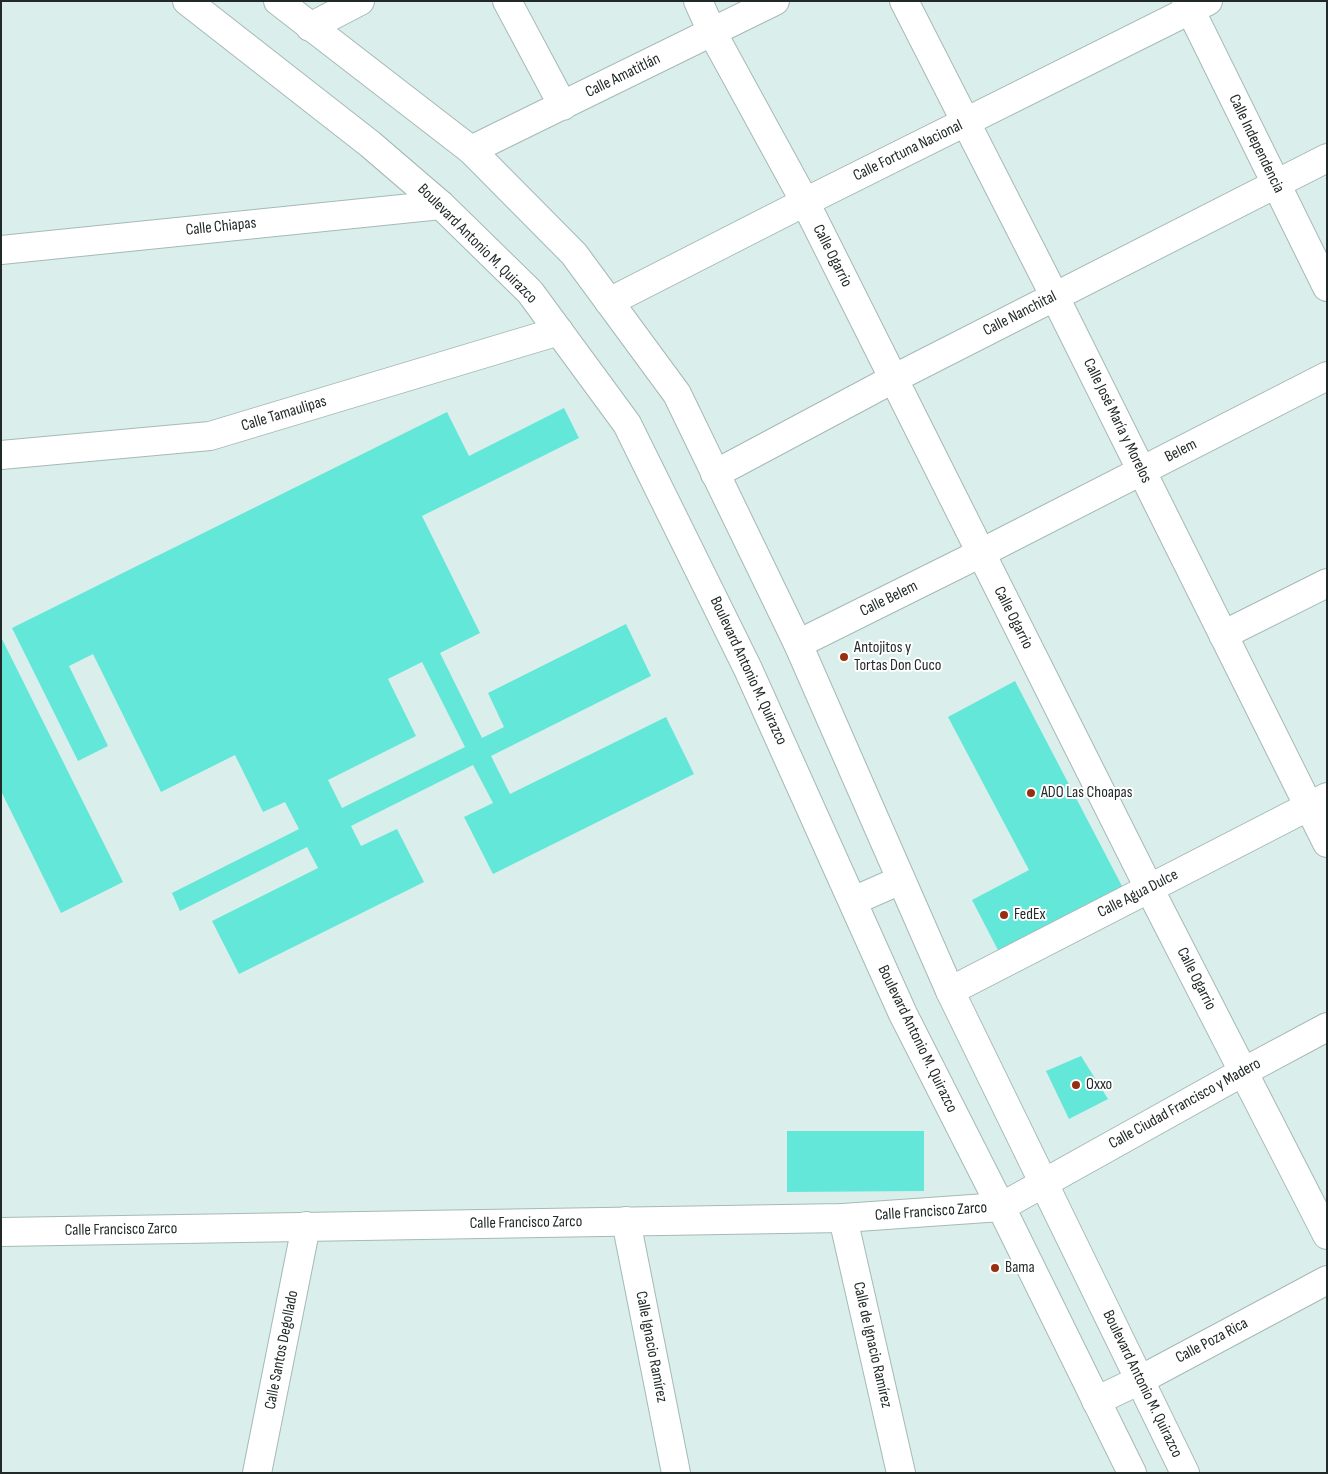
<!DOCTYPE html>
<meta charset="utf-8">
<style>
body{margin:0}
#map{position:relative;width:1328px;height:1474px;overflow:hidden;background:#daefeb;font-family:"Sofia Sans Condensed",sans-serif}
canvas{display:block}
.frame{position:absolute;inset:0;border:2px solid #222a29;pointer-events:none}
</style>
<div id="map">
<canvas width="1328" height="1474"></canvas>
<div class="frame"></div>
</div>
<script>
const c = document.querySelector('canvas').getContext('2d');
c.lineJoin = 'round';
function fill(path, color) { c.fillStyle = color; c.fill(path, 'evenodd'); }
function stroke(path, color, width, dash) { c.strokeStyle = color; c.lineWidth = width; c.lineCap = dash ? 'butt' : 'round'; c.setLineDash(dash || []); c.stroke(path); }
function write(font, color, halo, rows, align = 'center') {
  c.font = font + ' "Sofia Sans Condensed",sans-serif'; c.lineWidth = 4; c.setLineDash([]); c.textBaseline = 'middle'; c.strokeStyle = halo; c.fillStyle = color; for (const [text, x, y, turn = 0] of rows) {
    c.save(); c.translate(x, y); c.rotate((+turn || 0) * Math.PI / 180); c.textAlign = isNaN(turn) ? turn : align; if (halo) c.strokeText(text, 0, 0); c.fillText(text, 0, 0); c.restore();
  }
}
const building = new Path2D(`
 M564,408L579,438L422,516L480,633L440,653L482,738L504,727L488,693L626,624L651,676L491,756L510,794L666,717L694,774L493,874L464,817L493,803L473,765L351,826L361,846L397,829L424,882L239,974L212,921L318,868L307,847L180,911L172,893L299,829L285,802L263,812L235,755L161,792L93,654L69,666L108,746L78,761L12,628L447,412L469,456ZM422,662L465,747L342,808L328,780L416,736L388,679Z
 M1,637L123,882L61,913L1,791Z
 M1015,681L1123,888L999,952L972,900L1029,870L948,717Z
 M1081,1056L1108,1099L1069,1119L1046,1071Z
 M787,1131H924V1191L787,1192Z`);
const street = new Path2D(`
 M507,1L563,106
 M698,1L712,32L805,202L1149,888L1327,1235
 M904,1L1055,297L1327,843
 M1186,1L1327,287
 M310,27L360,1
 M471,150L775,1
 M1,250L441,205
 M609,302L805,202L1208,1
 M1,455L210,436L559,331
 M715,474L893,379L1327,158
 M1223,635L1327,583
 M798,644L981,553L1327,376
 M950,991L1327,797
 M1044,1183L1243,1072L1327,1027
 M843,1218L901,1473
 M626,1221L676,1473
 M1096,1401L1140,1380L1327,1280
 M257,1473L306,1226`);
const secondary = new Path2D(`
 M187,1L370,144L441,205L530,292L627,424L748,669L903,1014L1001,1207L1132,1473
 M278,1L471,150L574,254L677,394L798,644L950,991L1185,1473
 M853,901L901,880
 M1,1232L843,1218L1001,1207L1044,1183`);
const markers = [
 [844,657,5,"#972f12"],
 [1031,793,5,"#972f12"],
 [1004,915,5,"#972f12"],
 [1076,1085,5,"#972f12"],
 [995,1268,5,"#972f12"]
];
const streetNames = [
 ["Calle Amatitlán",623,76,-26],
 ["Calle Independencia",1256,144,64],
 ["Calle Fortuna Nacional",908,151,-26],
 ["Calle Chiapas",221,227,-6],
 ["Boulevard Antonio M. Quirazco",477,244,45],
 ["Calle Ogarrio",832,256,63],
 ["Calle Nanchital",1020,314,-27],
 ["Calle Tamaulipas",284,414,-17],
 ["Calle José María y Morelos",1117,421,64],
 ["Belem",1181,451,-27],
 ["Calle Belem",889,599,-26],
 ["Calle Ogarrio",1013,618,63],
 ["Boulevard Antonio M. Quirazco",748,671,65],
 ["Calle Agua Dulce",1138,894,-27],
 ["Calle Ogarrio",1196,979,63],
 ["Boulevard Antonio M. Quirazco",917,1039,64],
 ["Calle Ciudad Francisco y Madero",1185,1104,-29],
 ["Calle Francisco Zarco",931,1212,-4],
 ["Calle Francisco Zarco",526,1223,-1],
 ["Calle Francisco Zarco",121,1230,-1],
 ["Calle Poza Rica",1212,1341,-28],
 ["Calle de Ignacio Ramírez",872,1345,77],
 ["Calle Ignacio Ramírez",651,1347,79],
 ["Calle Santos Degollado",282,1350,-79],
 ["Boulevard Antonio M. Quirazco",1142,1384,64]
];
const poiNames = [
 ["Antojitos y",854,648],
 ["Tortas Don Cuco",854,666],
 ["ADO Las Choapas",1041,793],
 ["FedEx",1014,915],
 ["Oxxo",1086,1085],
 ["Bama",1005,1268]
];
fill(building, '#62e7d9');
stroke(street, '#a5b9b6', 30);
stroke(secondary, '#a5b9b6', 30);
stroke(street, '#fff', 28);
stroke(secondary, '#fff', 28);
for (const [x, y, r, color] of markers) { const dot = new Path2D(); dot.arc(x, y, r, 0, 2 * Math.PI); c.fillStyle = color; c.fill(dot); stroke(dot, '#fff', 2); }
write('16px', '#222a29', '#fff', streetNames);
write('16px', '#222a29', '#fff', poiNames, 'left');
</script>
